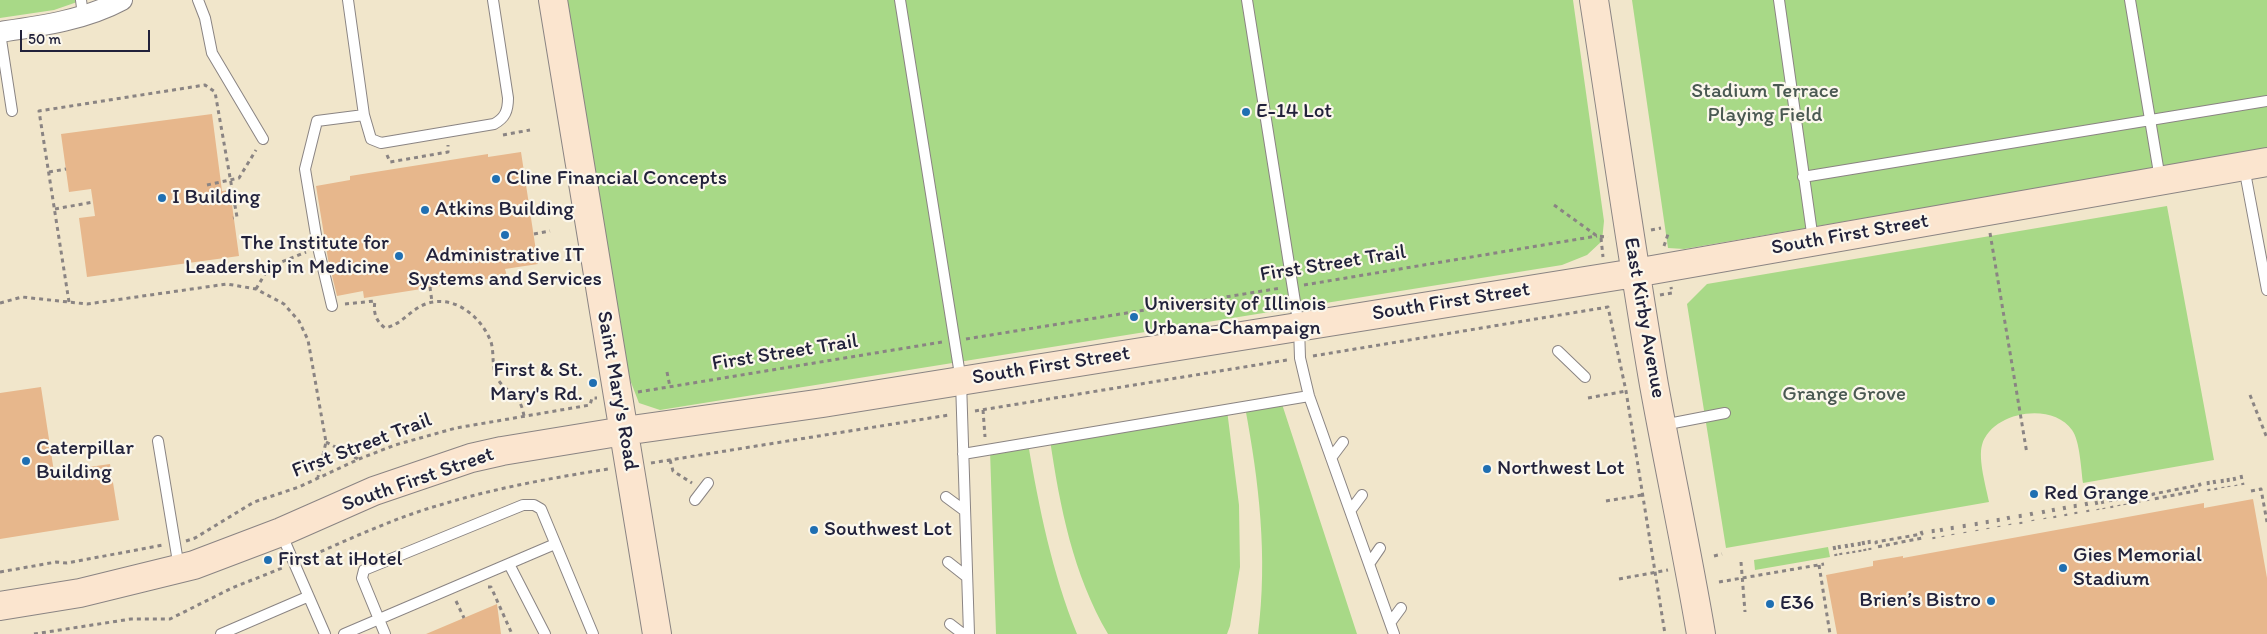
<!DOCTYPE html>
<meta charset="utf-8">
<style>
body{margin:0}
#map{position:relative;width:2267px;height:634px;overflow:hidden;background:#f1e6cb;font-family:Itim,sans-serif}
canvas{display:block}
.scale{position:absolute;left:20px;top:30px;width:130px;height:22px;box-sizing:border-box;border:2px solid #22223b;border-top:0;padding-left:6px;font-size:15px;line-height:18px;white-space:nowrap;color:#22223b;-webkit-text-stroke:4px #fbf7ec;paint-order:stroke}
</style>
<div id="map">
<canvas width="2267" height="634"></canvas>
<div class="scale">50 m</div>
</div>
<script>
const c = document.querySelector('canvas').getContext('2d');
c.lineJoin = 'round';
function fill(path, color) { c.fillStyle = color; c.fill(path, 'evenodd'); }
function stroke(path, color, width, dash) { c.strokeStyle = color; c.lineWidth = width; c.lineCap = dash ? 'butt' : 'round'; c.setLineDash(dash || []); c.stroke(path); }
function write(font, color, halo, rows, align = 'center') {
  c.font = font + ' Itim,sans-serif'; c.lineWidth = 4.5; c.setLineDash([]); c.textBaseline = 'middle'; c.strokeStyle = halo; c.fillStyle = color; for (const [text, x, y, turn = 0] of rows) {
    c.save(); c.translate(x, y); c.rotate((+turn || 0) * Math.PI / 180); c.textAlign = isNaN(turn) ? turn : align; if (halo) c.strokeText(text, 0, 0); c.fillText(text, 0, 0); c.restore();
  }
}
const green = new Path2D(`
 M0,0H83L54,10L0,18Z
 M566,0H1573L1604,221L1602,241L1587,255L1562,265L660,410L639,403L627,372Z
 M1632,0H2267V149L1684,249L1668,248Z
 M2167,206L2214,460L2083,483C2081,469 2080,441 2072,430C2052,401 1991,412 1982,445C1978,459 1986,487 1989,502L1726,548L1687,304L1707,284Z
 M1281,401L1357,634H1258C1268,557 1259,482 1245,407Z
 M1227,410L1239,505L1240,567L1230,626L1227,634H1108C1073,574 1060,507 1050,440Z
 M1028,443C1039,508 1052,572 1077,634H996L990,450Z
 M1828,547L1830,557L1755,570L1754,560Z`);
const building = new Path2D(`
 M212,114L222,191L230,190L239,256L87,277L79,218L95,216L91,189L69,192L61,134Z
 M521,152L538,264L505,269L507,276L466,282L364,298L363,291L337,296L328,259L316,186L350,180V176L488,154V157Z
 M41,387L54,472L110,464L119,520L0,539V393Z
 M2253,499L2267,578V634H1837L1826,575L1873,566V561L1903,556V558L2204,503V508Z
 M497,604L501,634H426Z`);
const path = new Path2D(`
 M503,135L530,130
 M387,155L390,162L448,152V145
 M49,172L66,169
 M207,185L239,178L256,150
 M1554,205L1597,236L1608,237
 M55,209L93,202
 M1651,230L1661,228
 M1990,233L2027,454
 M534,234L550,231
 M1601,238L1603,257
 M1664,246L1668,234
 M1304,285L1597,236
 M430,287L432,302
 M256,289L269,267L306,252
 M1660,295L1672,293L1671,287
 M69,302L39,111L205,85L215,92L237,217L233,218
 M0,303L22,297L87,304L227,284L256,289L284,304L299,321L308,340L326,442L318,477
 M345,304L375,301C373,313 376,321 385,328C400,325 408,313 421,306C450,291 481,315 491,342C494,352 492,363 495,373C503,395 519,387 524,416
 M966,339L1281,288
 M1313,356L1608,307L1626,391L1665,634
 M667,372L670,387
 M638,392L942,342
 M2250,395L2267,438
 M1588,398L1626,391
 M983,410L985,437
 M975,411L1287,360
 M326,442L358,459
 M670,460L673,471L692,483
 M651,463L949,415
 M2241,475L2243,485
 M2234,477L2236,486
 M2228,478L2229,487
 M2222,479L2223,488
 M2214,480L2216,490
 M2208,481L2209,491
 M2199,483L2200,485L2153,494L2154,499L2200,490V492
 M2251,491L2261,489L2267,522
 M2146,492L2148,501
 M2137,493L2139,503
 M2130,495L2132,504
 M2124,496L2125,505
 M2117,497L2119,506
 M2110,498L2112,508
 M2102,500L2104,509
 M1606,501L1642,495
 M2096,501L2098,510
 M2086,502L2088,512
 M2075,504L2076,514
 M2064,506L2066,516
 M2053,508L2055,518
 M2043,510L2045,519
 M2031,512L2033,521
 M2020,514L2021,524
 M2008,516L2010,525
 M1998,518L1999,527
 M1987,520L1988,529
 M1976,522L1977,531
 M1964,524L1965,533
 M1952,526L1953,535
 M1941,528L1943,537
 M1933,529L1934,539
 M1921,531L1922,534L1876,542L1877,547L1922,538L1923,541
 M1869,540L1870,550
 M186,541L195,538L254,502L299,487L359,459L395,445L456,428L590,405L592,398H597
 M1863,541L1865,551
 M1859,542L1860,552
 M1852,543L1854,553
 M1846,544L1848,554
 M1839,545L1841,555
 M1834,546L1836,556
 M1714,556L1722,554
 M306,558C350,539 394,518 440,505C495,488 552,478 608,469
 M1741,562L1745,612
 M1819,565L1830,634
 M0,572L56,562L67,563L163,545
 M1619,579L1668,570
 M1719,582L1824,564
 M488,587H491L512,634
 M456,601L464,618
 M34,634L131,619H170L232,588L282,568`);
const lane = new Path2D(`
 M81,0L83,15
 M198,0L205,18L212,53L263,139
 M348,0L364,115
 M900,0L961,381L969,634
 M1247,0L1299,327L1300,358L1309,396L1394,634
 M1779,0L1813,240
 M2130,0L2160,179
 M0,33L12,111
 M2244,167L2267,290
 M1803,177L2267,101
 M332,306L318,247L305,169L317,121L364,115L371,139L381,143L494,124C505,118 508,111 508,98L493,0
 M1558,351L1585,377
 M1663,425L1725,413
 M158,441L179,568
 M963,454L1309,396
 M1331,458L1343,442
 M946,497L965,511
 M695,500L708,483
 M1350,511L1362,495
 M281,533L325,634
 M948,562L967,577
 M509,564L545,634
 M1369,564L1380,548
 M1390,623L1401,608
 M950,624L963,634
 M221,634L307,597
 M344,634L555,544
 M385,634L362,578L364,570L523,505H534L541,509L593,634`);
const street = new Path2D(`
 M0,32C41,26 85,20 122,0`);
const secondary = new Path2D(`
 M553,0L657,634
 M1594,0C1614,128 1632,257 1654,385C1669,468 1687,551 1701,634
 M0,606L80,593L194,565L281,532L374,491L471,458L502,451L624,431L823,403L1635,273L2267,162`);
const markers = [
 [1246,112,5,"#1f6fb2"],
 [496,179,5,"#1f6fb2"],
 [162,198,5,"#1f6fb2"],
 [425,210,5,"#1f6fb2"],
 [505,235,5,"#1f6fb2"],
 [399,256,5,"#1f6fb2"],
 [1134,317,5,"#1f6fb2"],
 [593,383,5,"#1f6fb2"],
 [26,461,5,"#1f6fb2"],
 [1487,469,5,"#1f6fb2"],
 [2034,494,5,"#1f6fb2"],
 [814,530,5,"#1f6fb2"],
 [268,560,5,"#1f6fb2"],
 [2063,568,5,"#1f6fb2"],
 [1991,601,5,"#1f6fb2"],
 [1770,604,5,"#1f6fb2"]
];
const parkNames = [
 ["Stadium Terrace",1765,92],
 ["Playing Field",1765,116],
 ["Grange Grove",1844,395]
];
const poiNames = [
 ["E-14 Lot",1256,112],
 ["Cline Financial Concepts",506,179],
 ["I Building",172,198],
 ["Atkins Building",435,210],
 ["The Institute for",389,244,"right"],
 ["Leadership in Medicine",389,268,"right"],
 ["Administrative IT",505,256,"center"],
 ["Systems and Services",505,280,"center"],
 ["University of Illinois",1144,305],
 ["Urbana-Champaign",1144,329],
 ["First & St.",583,371,"right"],
 ["Mary's Rd.",583,395,"right"],
 ["Caterpillar",36,449],
 ["Building",36,473],
 ["Northwest Lot",1497,469],
 ["Red Grange",2044,494],
 ["Southwest Lot",824,530],
 ["Gies Memorial",2073,556],
 ["Stadium",2073,580],
 ["First at iHotel",278,560],
 ["Brien’s Bistro",1981,601,"right"],
 ["E36",1780,604]
];
const streetNames = [
 ["South First Street",1850,235,-10],
 ["First Street Trail",1333,264,-9],
 ["South First Street",1451,302,-9],
 ["East Kirby Avenue",1644,318,80],
 ["First Street Trail",785,353,-9],
 ["South First Street",1051,366,-9],
 ["Saint Mary's Road",617,391,80],
 ["First Street Trail",362,446,-21],
 ["South First Street",418,480,-19]
];
fill(green, '#a8d987');
fill(building, '#e7b78c');
stroke(lane, '#8a8483', 12);
stroke(street, '#8a8483', 22);
stroke(secondary, '#8a8483', 30);
stroke(path, '#8a8483', 3, [4, 4]);
stroke(lane, '#fff', 10);
stroke(street, '#fff', 20);
stroke(secondary, '#fbe5cf', 28);
for (const [x, y, r, color] of markers) { const dot = new Path2D(); dot.arc(x, y, r, 0, 2 * Math.PI); c.fillStyle = color; c.fill(dot); stroke(dot, '#fbf7ec', 2); }
write('21px', '#4a5952', '#fbf7ec', parkNames);
write('21px', '#22223b', '#fbf7ec', poiNames, 'left');
write('21px', '#22223b', '#fbf7ec', streetNames);
</script>
